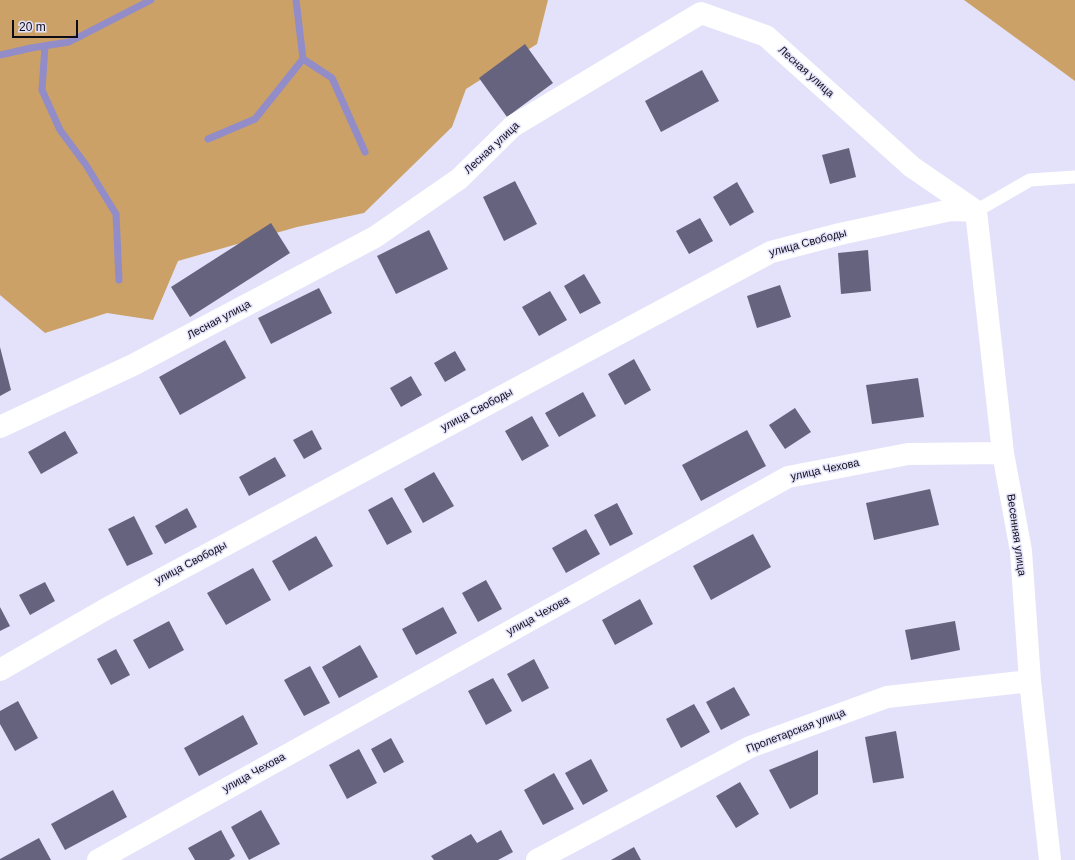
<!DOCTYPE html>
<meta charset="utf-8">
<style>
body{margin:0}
#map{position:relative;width:1075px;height:860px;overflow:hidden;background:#e4e2fa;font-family:Helvetica,sans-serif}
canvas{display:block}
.scale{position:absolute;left:12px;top:20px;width:66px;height:18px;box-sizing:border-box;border:2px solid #0e0d17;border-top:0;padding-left:5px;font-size:12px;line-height:14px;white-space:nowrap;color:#0e0d17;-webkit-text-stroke:3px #e4e2fa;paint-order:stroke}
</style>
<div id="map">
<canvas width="1075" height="860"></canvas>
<div class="scale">20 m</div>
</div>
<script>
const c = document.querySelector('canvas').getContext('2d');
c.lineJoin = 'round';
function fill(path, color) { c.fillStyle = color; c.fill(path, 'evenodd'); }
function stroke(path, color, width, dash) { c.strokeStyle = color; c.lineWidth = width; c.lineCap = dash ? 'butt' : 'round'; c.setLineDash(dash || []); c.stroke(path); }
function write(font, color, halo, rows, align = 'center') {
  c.font = font + ' Helvetica,sans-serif'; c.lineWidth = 3; c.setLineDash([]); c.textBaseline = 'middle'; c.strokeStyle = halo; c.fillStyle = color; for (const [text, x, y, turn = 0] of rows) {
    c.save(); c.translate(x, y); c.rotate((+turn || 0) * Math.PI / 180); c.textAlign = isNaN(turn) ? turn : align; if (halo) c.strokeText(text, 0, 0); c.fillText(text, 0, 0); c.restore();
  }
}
const forest = new Path2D(`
 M0,0H548L537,44L466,89L452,127L364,213L297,227L178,261L153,320L107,313L45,333L0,295Z
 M964,0H1075V81Z`);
const stream = new Path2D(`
 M45,46L42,90L60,130L86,165L116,214L119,280
 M0,55L31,48L69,42L151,0
 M303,59L332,78L365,152
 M208,139L255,119L303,59L296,0`);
const building = new Path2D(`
 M525,44L553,83L507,117L479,78Z
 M702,70L719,101L661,132L645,101Z
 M849,148L856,177L830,184L822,155Z
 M515,181L537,224L504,241L483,197Z
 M737,182L754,212L730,226L713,197Z
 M700,218L713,241L689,254L676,231Z
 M271,223L290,253L190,317L171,287Z
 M429,230L448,269L396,294L377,256Z
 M868,250L871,291L841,294L838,253Z
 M584,274L601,303L580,314L564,286Z
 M780,285L791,317L757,328L747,296Z
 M319,288L332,313L271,344L258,318Z
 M550,291L567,320L539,336L522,307Z
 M225,340L246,378L180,415L159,377Z
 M0,347L11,390L0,396Z
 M455,351L466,370L445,382L434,363Z
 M634,359L651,390L625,405L608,374Z
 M411,376L422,395L401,407L390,388Z
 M918,378L924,417L872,424L866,385Z
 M583,392L596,416L559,437L545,413Z
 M795,408L811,432L785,449L769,425Z
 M532,416L549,446L522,461L505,431Z
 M312,430L322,449L304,459L293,440Z
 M747,430L766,466L701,501L682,465Z
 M65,431L78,453L41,474L28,452Z
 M275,457L286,476L249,496L239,477Z
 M434,472L454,506L423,523L404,489Z
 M930,489L939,525L874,540L866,503Z
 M392,497L412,532L387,545L368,510Z
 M617,503L633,534L610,546L594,515Z
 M187,508L197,527L165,544L155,526Z
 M134,516L153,554L127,566L108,529Z
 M586,529L600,554L566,573L552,548Z
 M753,534L771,567L711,600L693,566Z
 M316,536L333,566L289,591L272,561Z
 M253,568L271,600L226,625L207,593Z
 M486,580L502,609L478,622L462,593Z
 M45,582L55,601L30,615L19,595Z
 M640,599L653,624L615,645L602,620Z
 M0,607L10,626L0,631Z
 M443,607L457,633L416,655L402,629Z
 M169,621L184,650L149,669L133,640Z
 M955,621L960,650L911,660L905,630Z
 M360,645L378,677L339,698L322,667Z
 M116,649L130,675L111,685L97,659Z
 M534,659L549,688L522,702L507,674Z
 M310,666L330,703L304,716L284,680Z
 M493,678L512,711L486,725L468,691Z
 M734,687L750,715L721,730L706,702Z
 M18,701L38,738L15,751L0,724V711Z
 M694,704L710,732L681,748L666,719Z
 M243,715L258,744L199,776L184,748Z
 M896,731L904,778L873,783L865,737Z
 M391,738L404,762L384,773L371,749Z
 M359,749L377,783L347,799L329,765Z
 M818,750V794L790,809L769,770Z
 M591,759L608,791L583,805L565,773Z
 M554,773L574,809L543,825L524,790Z
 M740,782L759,814L736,828L716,796Z
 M113,790L127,817L65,850L51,824Z
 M261,810L280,844L249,860L231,827Z
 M221,830L235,856L229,860H195L188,848Z
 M501,830L513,852L498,860H434L431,856L471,834L477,843Z
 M39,838L51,860H0V859Z
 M634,847L641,860H611Z`);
const service = new Path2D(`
 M976,211L1030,180L1075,177`);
const minor = new Path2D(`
 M976,211L1003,453L1021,551L1030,681L1050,860
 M0,427L133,365L375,237L459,179L513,126L701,13L766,36L912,167L976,211
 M0,670L106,609L771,252L840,234L951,210L976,211
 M98,860L788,477L908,454L1003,453
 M537,860L750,747L887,697L1030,681`);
const streetNames = [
 ["Лесная улица",806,72,42],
 ["Лесная улица",492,148,-43],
 ["улица Свободы",808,243,-15],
 ["Лесная улица",219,320,-28],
 ["улица Свободы",477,410,-28],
 ["улица Чехова",825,470,-12],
 ["Весенняя улица",1016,535,82],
 ["улица Свободы",191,563,-28],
 ["улица Чехова",538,616,-29],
 ["Пролетарская улица",796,731,-21],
 ["улица Чехова",254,773,-29]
];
fill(forest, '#cba168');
stroke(stream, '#928cc8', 7);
fill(building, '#65637d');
stroke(service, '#fff', 13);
stroke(minor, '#fff', 22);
write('11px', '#0e0d17', '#e4e2fa', streetNames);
</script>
